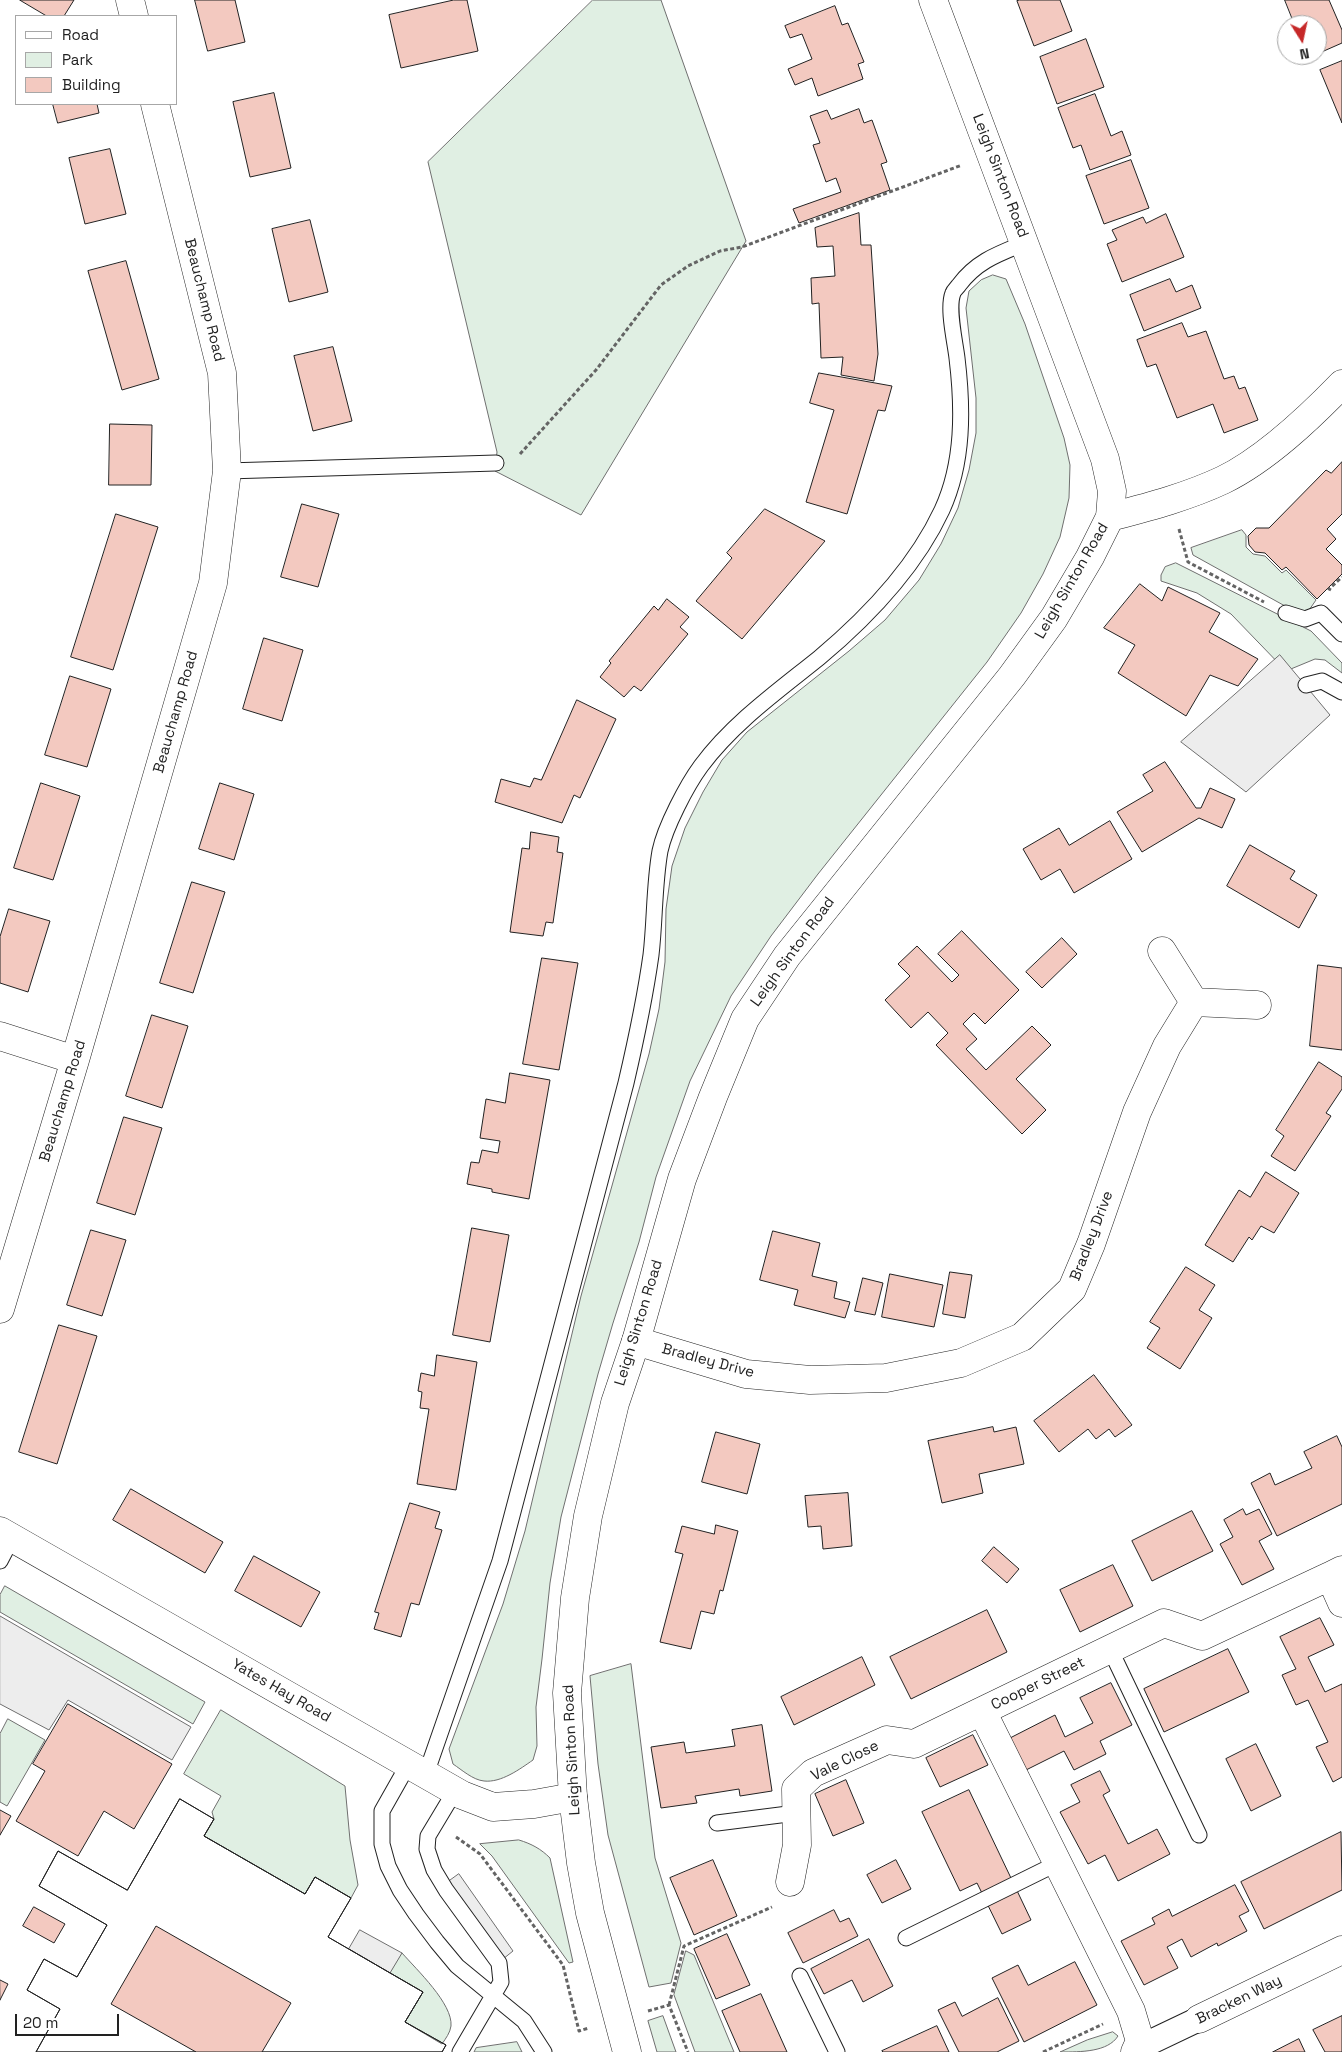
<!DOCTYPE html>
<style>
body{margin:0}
#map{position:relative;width:1342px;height:2052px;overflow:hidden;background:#fff;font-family:"Space Grotesk",sans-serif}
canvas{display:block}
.legend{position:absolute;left:15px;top:15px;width:162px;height:90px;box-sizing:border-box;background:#fff;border:1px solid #a7a7a7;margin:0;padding:6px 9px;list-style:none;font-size:15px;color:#222}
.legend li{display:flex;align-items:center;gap:10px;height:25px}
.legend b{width:25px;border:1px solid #a7a7a7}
.north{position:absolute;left:1277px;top:15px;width:50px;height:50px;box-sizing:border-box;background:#fff;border:1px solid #a7a7a7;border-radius:50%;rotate:170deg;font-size:14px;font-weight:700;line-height:20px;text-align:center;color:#222}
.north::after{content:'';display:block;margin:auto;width:18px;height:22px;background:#c62828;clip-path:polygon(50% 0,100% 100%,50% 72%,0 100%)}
.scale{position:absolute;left:15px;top:2014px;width:104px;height:22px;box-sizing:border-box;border:2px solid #222;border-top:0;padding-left:6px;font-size:15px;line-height:18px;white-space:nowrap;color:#222;-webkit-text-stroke:4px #fff;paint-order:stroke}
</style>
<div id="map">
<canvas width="1342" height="2052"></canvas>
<ul class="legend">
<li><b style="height:6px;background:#fff"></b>Road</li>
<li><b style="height:14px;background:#e0efe3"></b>Park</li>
<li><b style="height:14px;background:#f3c9c0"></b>Building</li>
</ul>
<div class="north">N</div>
<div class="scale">20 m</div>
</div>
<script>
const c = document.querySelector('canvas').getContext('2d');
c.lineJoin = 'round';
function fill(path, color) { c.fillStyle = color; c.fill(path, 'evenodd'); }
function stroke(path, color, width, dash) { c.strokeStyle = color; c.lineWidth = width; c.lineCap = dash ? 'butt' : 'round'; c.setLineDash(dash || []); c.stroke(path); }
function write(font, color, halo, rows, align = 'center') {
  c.font = font + ' "Space Grotesk",sans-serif'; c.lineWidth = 4; c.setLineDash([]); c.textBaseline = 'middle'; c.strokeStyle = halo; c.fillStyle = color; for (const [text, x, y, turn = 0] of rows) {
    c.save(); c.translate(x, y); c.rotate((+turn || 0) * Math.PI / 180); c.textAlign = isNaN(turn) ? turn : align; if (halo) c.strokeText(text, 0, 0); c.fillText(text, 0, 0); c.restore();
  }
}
const green = new Path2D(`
 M593,0H661L746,241L581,515L495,471L497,452L428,162Z
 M993,275L1006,279L1025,324L1064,438L1070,465L1069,498L1060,537L1043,574L1021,613L987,662L818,874L771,936L731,996L690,1081L656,1177L639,1242L613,1323L598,1374L561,1517L550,1583L542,1659L536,1707L537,1746L533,1760C520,1769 501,1783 484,1781C473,1780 462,1770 453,1764L449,1749L503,1604L525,1531L581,1296L649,1054L659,1009L665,962L666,909L672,866L685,828L703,792L722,760L747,732L849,651L885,620L919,580L941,544L958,508L969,470L976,433V398L966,308L969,291L981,280Z
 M1242,530L1246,535V547L1253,554L1265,556L1282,573L1286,570L1316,600L1307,613L1285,606L1193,555L1191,548Z
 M1176,563L1311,631L1342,663V673L1325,660L1315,659L1286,671L1231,614L1197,593L1161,581V575L1165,567Z
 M5,1586L205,1702L193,1724L0,1612V1595Z
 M631,1664L655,1858L681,1943L671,1983L649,1987L608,1835L598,1764L590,1676Z
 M221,1710L345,1786L350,1840L358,1885L351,1898L315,1877L305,1894L204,1836L214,1819L212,1812L221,1796L184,1774Z
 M8,1719L45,1740L7,1806L0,1802V1734Z
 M519,1840C532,1844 541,1849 550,1858L573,1962L569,1963L492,1856L480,1844Z
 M686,1951L694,1955L734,2052H695L674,1995Z
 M402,1953C417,1970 453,2004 451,2026C450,2033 446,2038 442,2044L405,2022L423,1992L390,1973Z
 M663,2016L676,2052H657L648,2021Z
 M1113,2032L1118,2036C1108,2052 1081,2052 1060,2052L1087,2040Z
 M517,2042L522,2052H474L476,2048Z`);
const parking = new Path2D(`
 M1280,655L1330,715L1246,792L1181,742Z
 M0,1616L191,1727L172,1760L68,1700L49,1730L0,1704Z
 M459,1874L513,1951L503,1959L448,1882Z
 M360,1930L402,1953L390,1973L349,1949Z`);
const building = new Path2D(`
 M20,0H74L64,16H47Z
 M195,0H235L245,42L208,51Z
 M454,0H467L478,51L401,68L389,15Z
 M1020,0H1060L1072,31L1034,46L1017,1Z
 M1285,0H1329L1342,30V43L1317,54V25H1295Z
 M835,6L842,25L848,23L864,62L858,64L863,79L818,96L812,78L795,85L788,69L812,59L802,34L790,38L785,26Z
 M1086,39L1104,87L1057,104L1040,57Z
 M1342,61V123L1320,70Z
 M274,93L291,168L250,177L233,102Z
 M1095,94L1111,136L1122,131L1131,155L1090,170L1081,145L1073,148L1058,108Z
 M53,104H97L99,113L58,123Z
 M859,109L864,123L872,120L887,162L881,164L890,190L799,223L793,209L841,192L836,178L826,182L813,145L820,143L810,116L827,110L831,119Z
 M110,149L126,214L85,224L69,158Z
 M1131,160L1149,208L1104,224L1086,176Z
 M859,213L861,245H871L878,354L874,381L841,375L843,357L821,358L819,303L812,304L811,278L835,276L833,246L817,247L815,228Z
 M1166,214L1184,257L1122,282L1107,244L1117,240L1112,230L1143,217L1146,223Z
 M310,220L328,292L289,302L272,229Z
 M126,261L159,379L122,390L88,271Z
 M1170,279L1176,292L1192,285L1201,308L1144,331L1130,295Z
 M1182,323L1188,337L1206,331L1224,379L1234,376L1239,389L1245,387L1258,420L1224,433L1213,404L1177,418L1156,364L1147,367L1137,340Z
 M333,347L352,421L313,431L294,356Z
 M819,373L892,386L885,411L878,410L847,514L806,502L834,410L810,403Z
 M110,424L152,425L151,485H109Z
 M1342,462V514L1327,529L1336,539L1326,549L1342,565V574L1317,599L1286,567L1282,570L1265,553L1255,552L1249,545L1248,536L1256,528H1269L1326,470L1331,473Z
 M302,504L339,514L318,587L281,577Z
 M765,509L825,541L742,639L696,601L732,558L727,553Z
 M116,514L158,527L113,670L71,657Z
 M1140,584L1162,601L1168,587L1220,613L1209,632L1258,659L1238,686L1210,675L1186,716L1118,673L1135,645L1104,628Z
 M667,599L689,617L680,627L688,634L641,691L634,686L624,697L600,677L611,663L609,661L654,606L658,610Z
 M264,638L303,650L282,721L243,709Z
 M70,676L111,689L87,767L45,755Z
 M577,700L616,719L580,798L574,795L562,823L495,802L501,779L530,787L534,778L541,780Z
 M1165,762L1196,808H1201L1210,788L1235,799L1222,828L1199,818L1142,852L1117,812L1153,791L1143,775Z
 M41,783L80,796L53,880L14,868Z
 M220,783L254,794L234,860L199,849Z
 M1110,821L1132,859L1074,893L1060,869L1041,880L1023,849L1059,828L1069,845Z
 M531,832L559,837L557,852L563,853L553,923L546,922L543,936L510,932L522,848L529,849Z
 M1250,845L1295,871L1290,879L1317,895L1299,928L1227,886Z
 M192,882L225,892L193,993L160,983Z
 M9,909L50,921L28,992L0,983V937Z
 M962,931L1019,990L985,1024L974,1013L963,1024L977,1039L966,1049L986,1070L1032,1026L1051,1045L1016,1079L1046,1110L1022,1134L936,1045L948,1033L928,1012L911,1028L885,1000L910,976L898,964L917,946L952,982L959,975L938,954Z
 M1062,938L1077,954L1042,988L1026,972Z
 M542,958L578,963L559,1070L523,1064Z
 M1318,965L1342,968V1050L1310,1046Z
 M152,1015L188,1026L162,1108L126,1096Z
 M1319,1062L1342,1077V1089L1326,1113L1331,1116L1295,1171L1271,1156L1284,1136L1276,1130Z
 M510,1073L550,1080L529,1199L492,1192V1189L467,1184L471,1162L479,1163L482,1150L498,1153L500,1141L480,1138L486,1099L505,1103Z
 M124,1117L162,1128L135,1215L97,1203Z
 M1266,1172L1299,1193L1274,1233L1261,1226L1252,1240L1249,1237L1233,1262L1205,1245L1239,1190L1250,1197Z
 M472,1228L509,1235L490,1342L453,1335Z
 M91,1230L126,1240L102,1316L67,1305Z
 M773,1231L820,1243L812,1276L837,1282L834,1298L850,1302L845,1318L794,1305L798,1290L760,1280Z
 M1186,1267L1215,1285L1199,1310L1212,1318L1180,1369L1147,1348L1160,1328L1150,1322Z
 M950,1272L972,1275L965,1318L943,1314Z
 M890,1274L943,1285L934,1327L882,1317Z
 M863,1278L883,1283L875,1315L855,1311Z
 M59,1325L97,1336L57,1464L19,1452Z
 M437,1355L477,1362L456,1490L417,1484L429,1409L420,1408L422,1392L418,1391L421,1373L434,1376Z
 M1094,1375L1132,1425L1115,1437L1109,1429L1096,1439L1088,1429L1059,1452L1034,1421Z
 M993,1427L994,1432L1016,1427L1024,1464L979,1474L983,1493L942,1503L928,1441Z
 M716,1432L760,1444L747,1494L702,1482Z
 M1337,1436L1342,1447V1504L1277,1536L1251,1483L1270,1473L1275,1485L1312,1468L1304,1452Z
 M131,1489L223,1542L205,1573L113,1520Z
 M848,1493L852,1546L823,1549L821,1526L808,1527L805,1496Z
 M410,1503L440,1512L435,1528L442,1530L419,1605L411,1603L401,1637L374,1629L379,1613L375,1612Z
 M1243,1509L1246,1515L1259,1509L1272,1534L1259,1541L1274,1569L1242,1585L1220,1544L1233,1537L1224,1520Z
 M1192,1511L1213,1551L1152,1581L1132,1541Z
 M716,1525L738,1531L723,1591L720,1590L714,1614L701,1611L691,1649L660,1642L683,1554L675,1552L682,1526L714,1534Z
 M994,1547L1019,1569L1007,1583L982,1561Z
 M254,1556L320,1592L301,1627L235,1591Z
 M1113,1565L1133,1606L1080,1632L1060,1590Z
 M987,1610L1007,1652L911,1699L890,1657Z
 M1320,1618L1334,1645L1308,1657L1325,1692L1342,1684V1777L1333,1782L1316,1747L1328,1742L1308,1700L1296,1705L1282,1675L1296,1669L1280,1637Z
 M1228,1649L1249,1692L1164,1732L1144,1689Z
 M862,1657L875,1685L794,1725L781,1697Z
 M1111,1683L1132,1725L1100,1741L1106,1754L1074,1770L1064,1751L1026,1770L1010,1738L1055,1715L1065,1737L1093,1723L1080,1698Z
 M68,1704L172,1764L134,1829L104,1811L78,1856L16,1821L45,1771L33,1764Z
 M762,1725L772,1791L740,1796L739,1789L695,1796L697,1803L661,1808L651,1747L684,1742L686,1753L735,1746L732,1730Z
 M973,1735L988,1765L940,1787L926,1758Z
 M1256,1744L1281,1796L1251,1811L1226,1759Z
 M1100,1771L1110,1791L1103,1795L1128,1844L1157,1829L1170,1854L1118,1881L1105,1855L1088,1864L1060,1812L1080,1802L1071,1785Z
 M846,1780L864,1823L833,1836L815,1794Z
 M969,1790L1031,1920L1002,1934L977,1883L960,1891L922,1812Z
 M180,1799L214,1819L204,1836L305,1894L315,1877L351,1898L328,1937L423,1992L405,2022L446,2045L442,2052H262L291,2003L156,1926L111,2004L196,2052H36L60,2009L27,1990L44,1959L77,1977L107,1925L39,1886L58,1851L127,1890Z
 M180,1799L214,1819L204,1836L305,1894L315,1877L351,1898L328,1937L423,1992L405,2022L446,2045L442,2052H36L60,2009L27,1990L44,1959L77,1977L107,1925L39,1886L58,1851L127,1890Z
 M0,1810L11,1816L0,1835Z
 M1341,1832L1342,1890L1264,1929L1241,1882Z
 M713,1860L737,1916L694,1935L670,1878Z
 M896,1860L911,1889L882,1903L867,1875Z
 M1235,1885L1249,1911L1239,1916L1247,1931L1218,1946L1217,1943L1191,1957L1182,1939L1167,1947L1178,1968L1144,1985L1121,1941L1155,1924L1152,1918L1169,1909L1172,1916Z
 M34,1907L65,1924L54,1943L23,1926Z
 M834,1910L840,1922L849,1918L858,1936L803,1963L788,1933Z
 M727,1934L750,1985L716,1999L694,1949Z
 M869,1939L893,1986L863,2002L852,1980L824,1994L811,1969Z
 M1075,1962L1097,2005L1024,2042L992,1978L1018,1965L1028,1985Z
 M0,1980L8,1984L0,2000Z
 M761,1994L787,2052H740L722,2011Z
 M998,1998L1019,2041L997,2052H959L938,2010L955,2002L962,2016Z
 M1342,2016V2052H1325L1313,2030Z
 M937,2026L949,2052H883L882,2051Z
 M1299,2039L1305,2052H1273Z`);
const path = new Path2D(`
 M520,454L596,370L661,285L688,266L720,251L742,247L962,165
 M1179,529L1188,562L1264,602
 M1331,590L1329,589L1342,577
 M456,1837L480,1854L563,1965L579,2031L589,2028
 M669,2005L684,1946L772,1907
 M648,2011L669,2005L688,2052
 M1043,2052L1103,2024`);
const service = new Path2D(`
 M227,471L496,463
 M1286,613L1305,619L1321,613L1342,634
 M1306,685L1322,681L1342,692
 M0,1561L12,1538
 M1110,1649L1199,1835
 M408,1765L382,1811V1844L388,1866L400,1890L416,1914L437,1942L457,1966L524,2021L544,2052
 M426,1774L500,1561L626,1083C636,1040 645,998 651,955C655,921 654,885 660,851C665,827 687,785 701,766C733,723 778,691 819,658C868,617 915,568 942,510C964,462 963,408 957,358C955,341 947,308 953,293C954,290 957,288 959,285C977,261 998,254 1025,243
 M455,1791L428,1836L427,1849L434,1870L446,1890L499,1963L501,1982L460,2052
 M717,1823L796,1813
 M906,1938L1058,1863
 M800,1976L837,2052`);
const pedestrian = new Path2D(`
 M1136,2049L1199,2019`);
const minor = new Path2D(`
 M130,0L134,16
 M1110,517C1148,507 1187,497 1223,480C1266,459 1309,418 1342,384
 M1194,1002L1257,1005
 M0,1036L75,1060
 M0,1309L75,1060L213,583L227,471L222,373L155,104
 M636,1341L746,1374L810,1380L886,1378L961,1363L1022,1337L1072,1289L1091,1244L1137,1112L1167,1046L1194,1002L1162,951
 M1342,1570L1330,1576L1342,1603
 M790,1882L797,1845L796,1789L813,1773L887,1740L914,1744L982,1711
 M1199,2019L1342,1950
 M1135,2052L1140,2041L1131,2011L982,1711L1164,1623L1202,1636L1330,1576`);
const tertiary = new Path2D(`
 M0,1531L462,1795L493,1807L534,1804L573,1797`);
const secondary = new Path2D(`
 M627,2052L590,1913L581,1863L573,1797L567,1693L575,1598L588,1516L615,1403L636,1341L682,1179L713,1097L745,1019L787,956L1012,676L1054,618L1090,557L1110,517L1112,491L1105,459L933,0`);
const streetNames = [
 ["Leigh Sinton Road",1000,176,69],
 ["Beauchamp Road",204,300,76],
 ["Leigh Sinton Road",1072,581,-60],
 ["Beauchamp Road",176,712,-74],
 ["Leigh Sinton Road",793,952,-54],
 ["Beauchamp Road",63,1101,-73],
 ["Bradley Drive",1092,1236,-69],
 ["Leigh Sinton Road",639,1323,-73],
 ["Bradley Drive",708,1361,15],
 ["Cooper Street",1038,1684,-26],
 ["Yates Hay Road",281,1691,30],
 ["Leigh Sinton Road",572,1750,-93],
 ["Vale Close",845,1761,-26],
 ["Bracken Way",1239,2000,-26]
];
fill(green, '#e0efe3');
stroke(green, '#6f6f6f', 1);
fill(parking, '#ededed');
stroke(parking, '#6f6f6f', 1);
fill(building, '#f3c9c0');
stroke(building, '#222', 1);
stroke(service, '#222', 17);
stroke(pedestrian, '#222', 26);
stroke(minor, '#222', 29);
stroke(tertiary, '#222', 29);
stroke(secondary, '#222', 29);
stroke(path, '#646464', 3, [4, 2.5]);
stroke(service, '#fff', 15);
stroke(pedestrian, '#fff', 24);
stroke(minor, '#fff', 28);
stroke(tertiary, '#fff', 28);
stroke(secondary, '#fff', 28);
write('15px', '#222', '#fff', streetNames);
</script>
